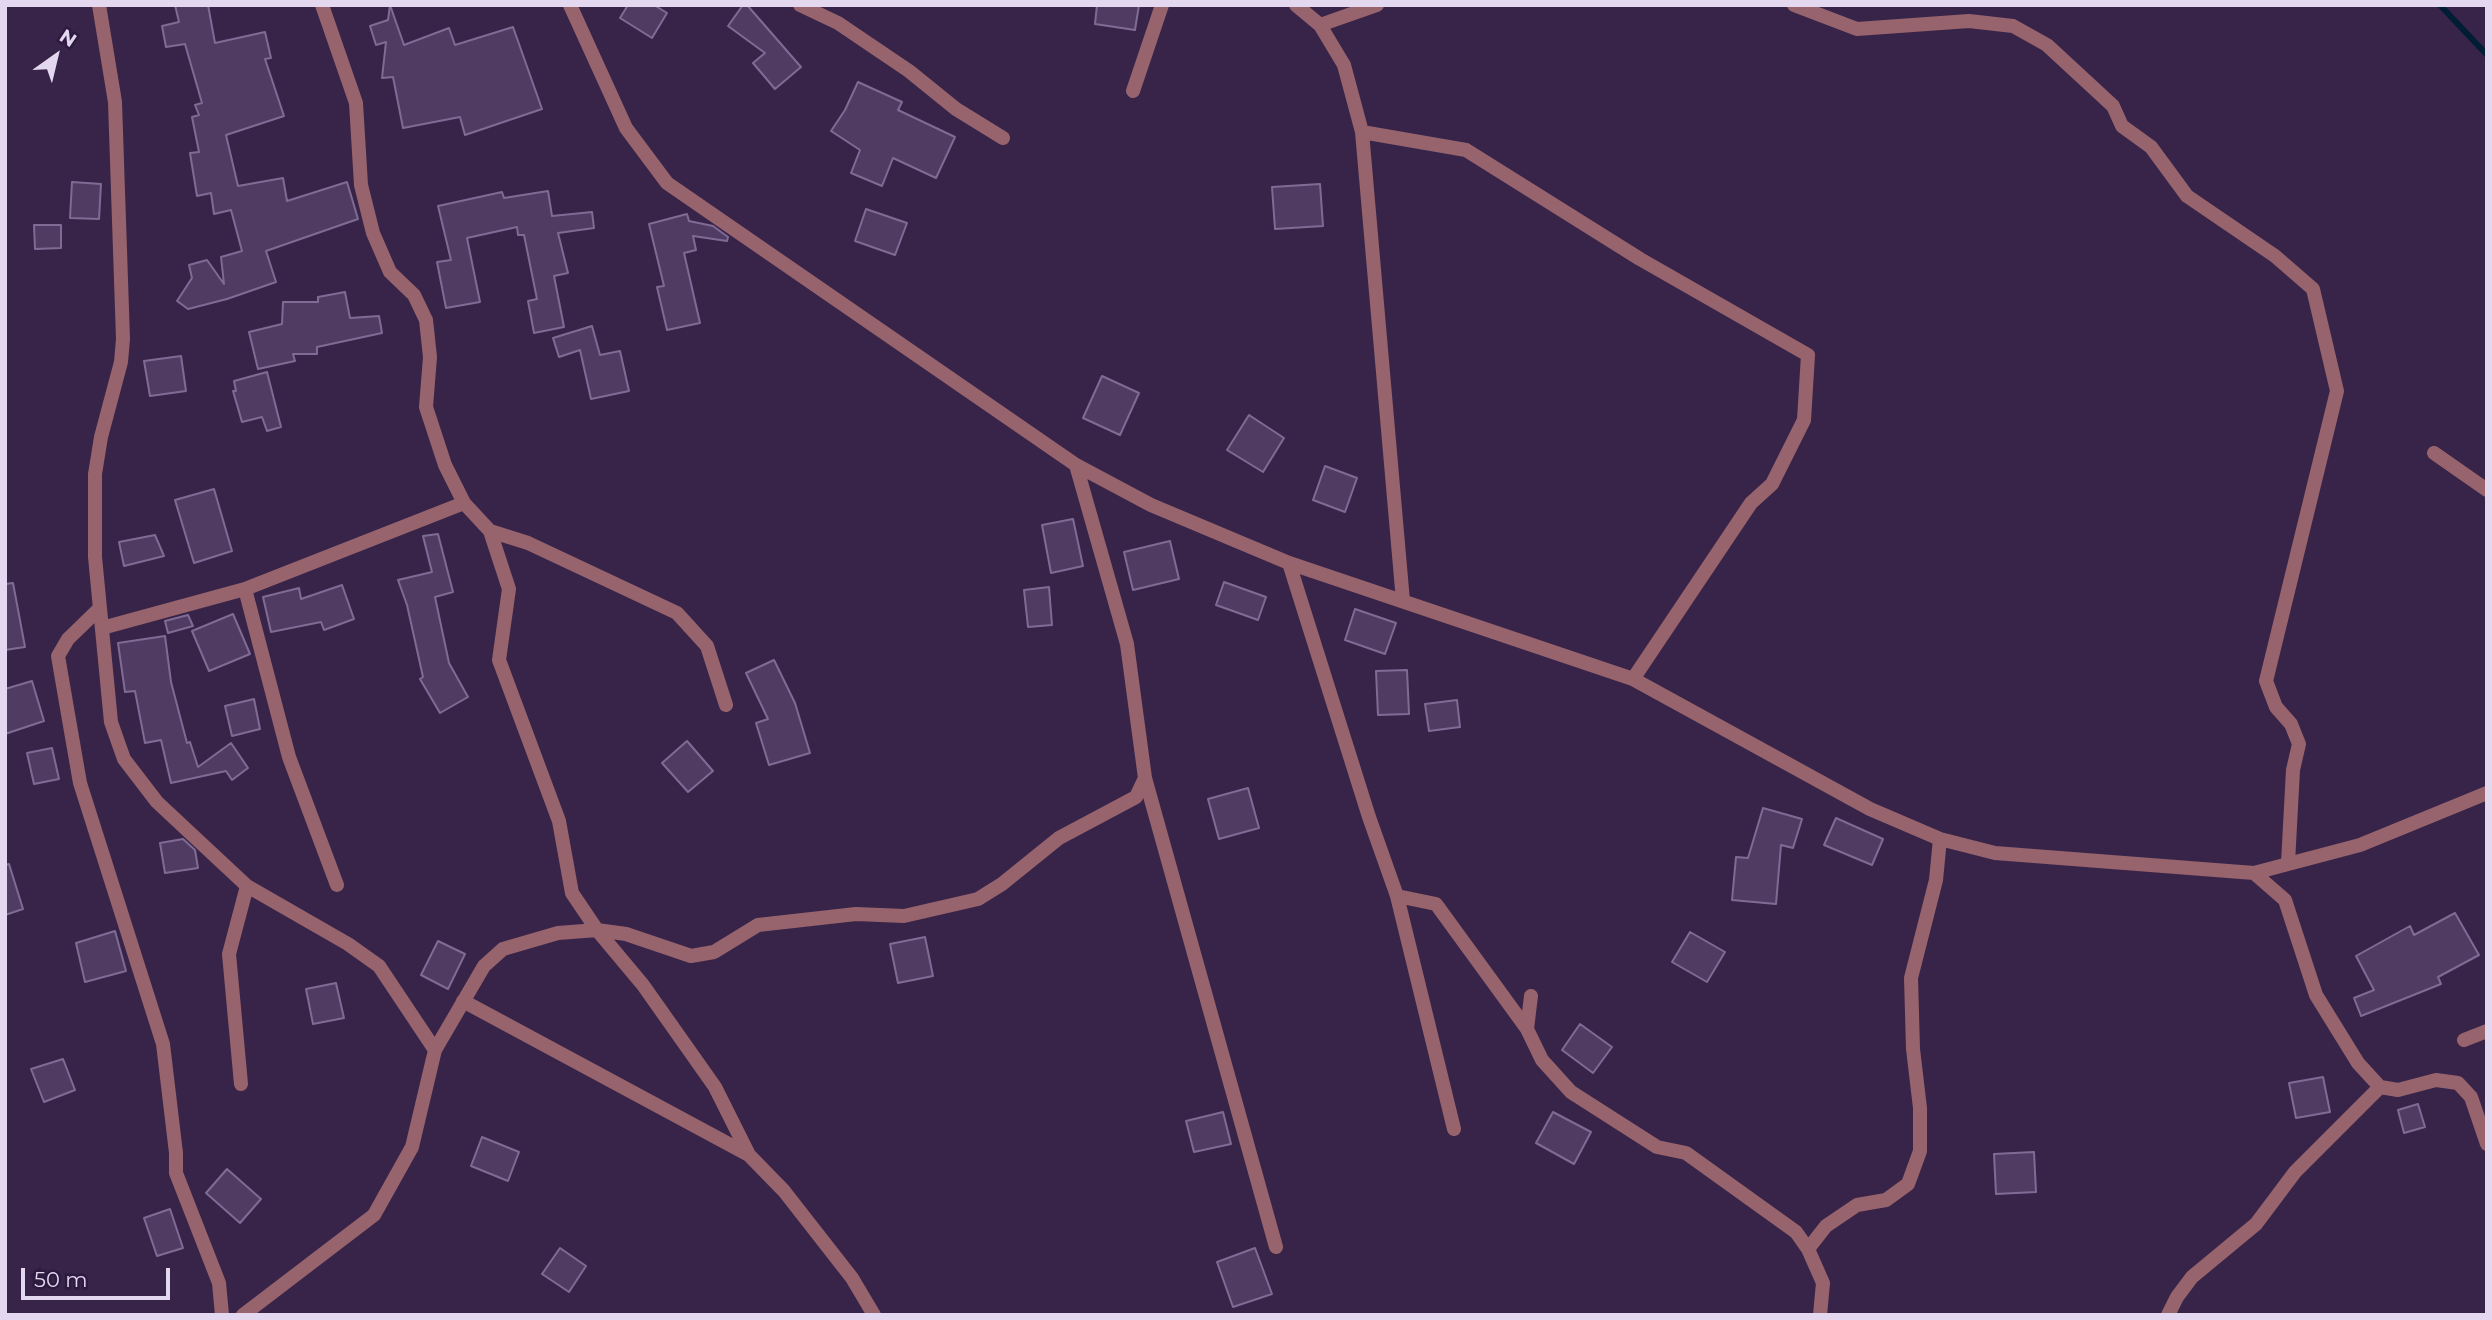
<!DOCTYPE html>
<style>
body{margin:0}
#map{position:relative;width:2492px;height:1320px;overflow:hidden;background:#382449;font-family:Montserrat,sans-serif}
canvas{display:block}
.frame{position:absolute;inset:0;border:7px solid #e3d8ef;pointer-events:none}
.north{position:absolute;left:21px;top:21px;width:70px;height:70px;-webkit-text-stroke:5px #2e1a3e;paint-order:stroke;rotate:34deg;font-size:19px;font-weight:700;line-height:28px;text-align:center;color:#e3d8ef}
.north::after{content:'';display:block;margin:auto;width:24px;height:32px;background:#e3d8ef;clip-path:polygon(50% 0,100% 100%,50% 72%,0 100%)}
.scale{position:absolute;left:21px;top:1268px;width:149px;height:32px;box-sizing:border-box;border:4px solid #e3d8ef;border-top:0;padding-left:9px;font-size:21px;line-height:24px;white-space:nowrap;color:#e3d8ef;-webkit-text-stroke:5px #2e1a3e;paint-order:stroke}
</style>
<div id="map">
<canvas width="2492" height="1320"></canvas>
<div class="frame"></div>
<div class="north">N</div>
<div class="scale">50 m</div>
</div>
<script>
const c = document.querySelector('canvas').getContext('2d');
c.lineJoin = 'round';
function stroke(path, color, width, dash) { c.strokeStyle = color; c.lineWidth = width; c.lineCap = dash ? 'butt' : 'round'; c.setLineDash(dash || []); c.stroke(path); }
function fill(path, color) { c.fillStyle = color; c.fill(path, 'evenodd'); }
const stream = new Path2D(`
 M2440,5L2487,55`);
const building = new Path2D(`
 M175,5H208L215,43L265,32L271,58L265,59L284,116L226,135L238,186L283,178L287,201L347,182L358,219L266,251L276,282L227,299L188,309L177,301L192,278L189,265L207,260L224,284L221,257L242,251L231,210L214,214L211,193L197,196L190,153L199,152L192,117L199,115L195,105L202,103L185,44L166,47L162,26L179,22Z
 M390,5L404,45L449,28L455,45L513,27L542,109L465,135L460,117L403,128L393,77L382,78L386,42L376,45L370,26L388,20Z
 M628,5H654L667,13L652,38L620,18Z
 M743,5H747L801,67L775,89L753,63L765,53L728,26Z
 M1097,5H1139L1135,30L1095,24Z
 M858,82L902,102L898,110L955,137L936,178L893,158L882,186L851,173L860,150L831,131L845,110Z
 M72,182L101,184L99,219L70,218Z
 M1320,184L1323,226L1275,229L1272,187Z
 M548,191L552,216L592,212L594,228L558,233L568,273L554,276L564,327L534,333L528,301L537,299L524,235H518L517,227L467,238L480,302L446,308L437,262L451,260L438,206L502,192L504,198Z
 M866,209L907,223L895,255L855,241Z
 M687,214L689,221L713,226L728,237L727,241L693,236L696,250L684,253L700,323L667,330L657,287L664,286L649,224Z
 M34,225H61V248L35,249Z
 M345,292L350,318L379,316L382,333L317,347V354H293L295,361L258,369L249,332L282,324L283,302H318V297Z
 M592,326L600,355L620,351L629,391L591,399L580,350L559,357L553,338Z
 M181,356L186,391L150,396L144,361Z
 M267,372L281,427L267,431L262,417L242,422L233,391H236L234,381Z
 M1102,376L1139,393L1120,435L1083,418Z
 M1249,415L1284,438L1263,472L1227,450Z
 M1325,466L1357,478L1345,512L1313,500Z
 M214,489L232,551L194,563L175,500Z
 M1073,519L1083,566L1051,573L1042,525Z
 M438,534L453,592L435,597L449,663L468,697L440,713L420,679L423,677L407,605L398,580L432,572L423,536Z
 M155,535L164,556L124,566L119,542Z
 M1170,541L1179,579L1133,590L1124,552Z
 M1224,582L1266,597L1258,620L1216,605Z
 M13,583L25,647L5,650V584Z
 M342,585L354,619L324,630L321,622L271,632L263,597L299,588L301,599Z
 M1049,587L1052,625L1028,627L1024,590Z
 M1355,609L1396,623L1385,654L1345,640Z
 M233,614L250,654L209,671L192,631Z
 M188,615L193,626L168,633L165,621Z
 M165,636L171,682L187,743L190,742L198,767L231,743L248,768L232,780L226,771L171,783L161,740L145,743L135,691L125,692L118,643Z
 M774,660L795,703L810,753L769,765L756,723L768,719L746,673Z
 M1407,670L1409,714L1378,715L1376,671Z
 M32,681L44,721L5,734V689Z
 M254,699L260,729L232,736L225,706Z
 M1457,700L1460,727L1429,731L1425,704Z
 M687,741L713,771L688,792L662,763Z
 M52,748L59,779L34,784L27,753Z
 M1248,788L1259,828L1219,839L1208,799Z
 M1763,808L1802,819L1793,848L1781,845L1776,904L1732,900L1736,857L1748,858Z
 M1836,818L1883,839L1872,865L1824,845Z
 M183,839L195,850L198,868L165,873L160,843Z
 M9,864L23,909L5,915V865Z
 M2455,913L2479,955L2438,977L2441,984L2361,1016L2354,998L2374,990L2356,956L2410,926L2414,935Z
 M115,931L126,971L85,982L76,943Z
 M1690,932L1725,952L1707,982L1672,962Z
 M925,937L933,976L898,983L890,944Z
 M438,941L465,954L448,989L421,975Z
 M336,983L344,1018L313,1024L306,989Z
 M1580,1024L1612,1047L1593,1073L1562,1050Z
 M63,1059L75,1090L44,1102L31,1069Z
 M2323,1077L2330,1112L2296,1118L2289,1083Z
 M2418,1104L2425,1127L2404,1133L2398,1110Z
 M1223,1112L1231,1144L1194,1152L1186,1121Z
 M1553,1112L1591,1132L1574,1164L1536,1143Z
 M482,1137L519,1152L508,1181L471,1166Z
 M2034,1152L2036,1192L1996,1194L1994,1154Z
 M227,1169L261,1199L240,1223L206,1193Z
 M170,1209L183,1248L157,1256L144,1218Z
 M560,1248L586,1266L569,1292L542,1274Z
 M1255,1248L1272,1294L1233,1307L1217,1262Z`);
const minor = new Path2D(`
 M99,5L115,102L123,339L121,362L101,437L95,474V557L111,722L124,759L157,802L247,886L348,944L379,966L435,1050
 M322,5L356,103L361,185L373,233L390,272L414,295L426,320L430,357L426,407L445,465L464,503L490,531L509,589L499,660L559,821L572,893L597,930L643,985L715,1087L749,1155L784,1191L852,1278L874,1315
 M570,5L626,128L667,183L1076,465L1151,505L1289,563L1633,679L1870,809L1940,839L1995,853L2254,873L2360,845L2487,793
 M800,5L838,23L909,71L956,109L1003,138
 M1296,5L1320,25L1344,65L1362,132L1403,601
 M1794,5L1857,29L1969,21L2013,26L2047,45L2113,106L2122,126L2151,147L2187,196L2275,256L2313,289L2337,391L2266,681L2276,707L2291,724L2299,744L2293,770L2288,863
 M1320,25L1377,5
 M1133,91L1162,5
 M1362,132L1466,150L1640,259L1808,355L1804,420L1772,484L1751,503L1633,679
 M2434,453L2487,490
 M490,531L528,543L677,613L707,646L726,705
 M1289,563L1369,817L1397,896L1454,1129
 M245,589L289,757L337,885
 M100,608L68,639L58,656L68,714L80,783L163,1044L176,1153V1173L219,1283L222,1315
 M102,628L245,589L464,503
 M1145,778L1276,1247
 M2254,873L2285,900L2316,995L2358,1063L2380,1087L2398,1090L2436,1080L2458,1083L2471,1097L2487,1144
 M1397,896L1436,904L1527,1029
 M1531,996L1527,1029L1542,1060L1571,1092L1657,1147L1686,1153L1796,1232L1808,1249L1823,1283L1820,1315
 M463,1001L749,1155
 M2464,1040L2487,1031
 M241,1084L229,954L247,886
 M1808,1249L1826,1226L1857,1205L1886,1200L1908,1184L1920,1151V1108L1913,1049L1911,978L1936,880L1940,839
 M243,1315L374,1215L412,1147L435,1050L484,966L503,949L558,933L597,930L626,934L691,956L714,952L758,925L856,914L904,916L978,899L1002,884L1059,838L1136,797L1145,778L1127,644L1076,465
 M2168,1315L2177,1297L2192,1277L2256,1224L2295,1172L2380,1087`);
stroke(stream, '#001d36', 6);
fill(building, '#503b62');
stroke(building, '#806b95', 2);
stroke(minor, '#97646d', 14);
</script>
